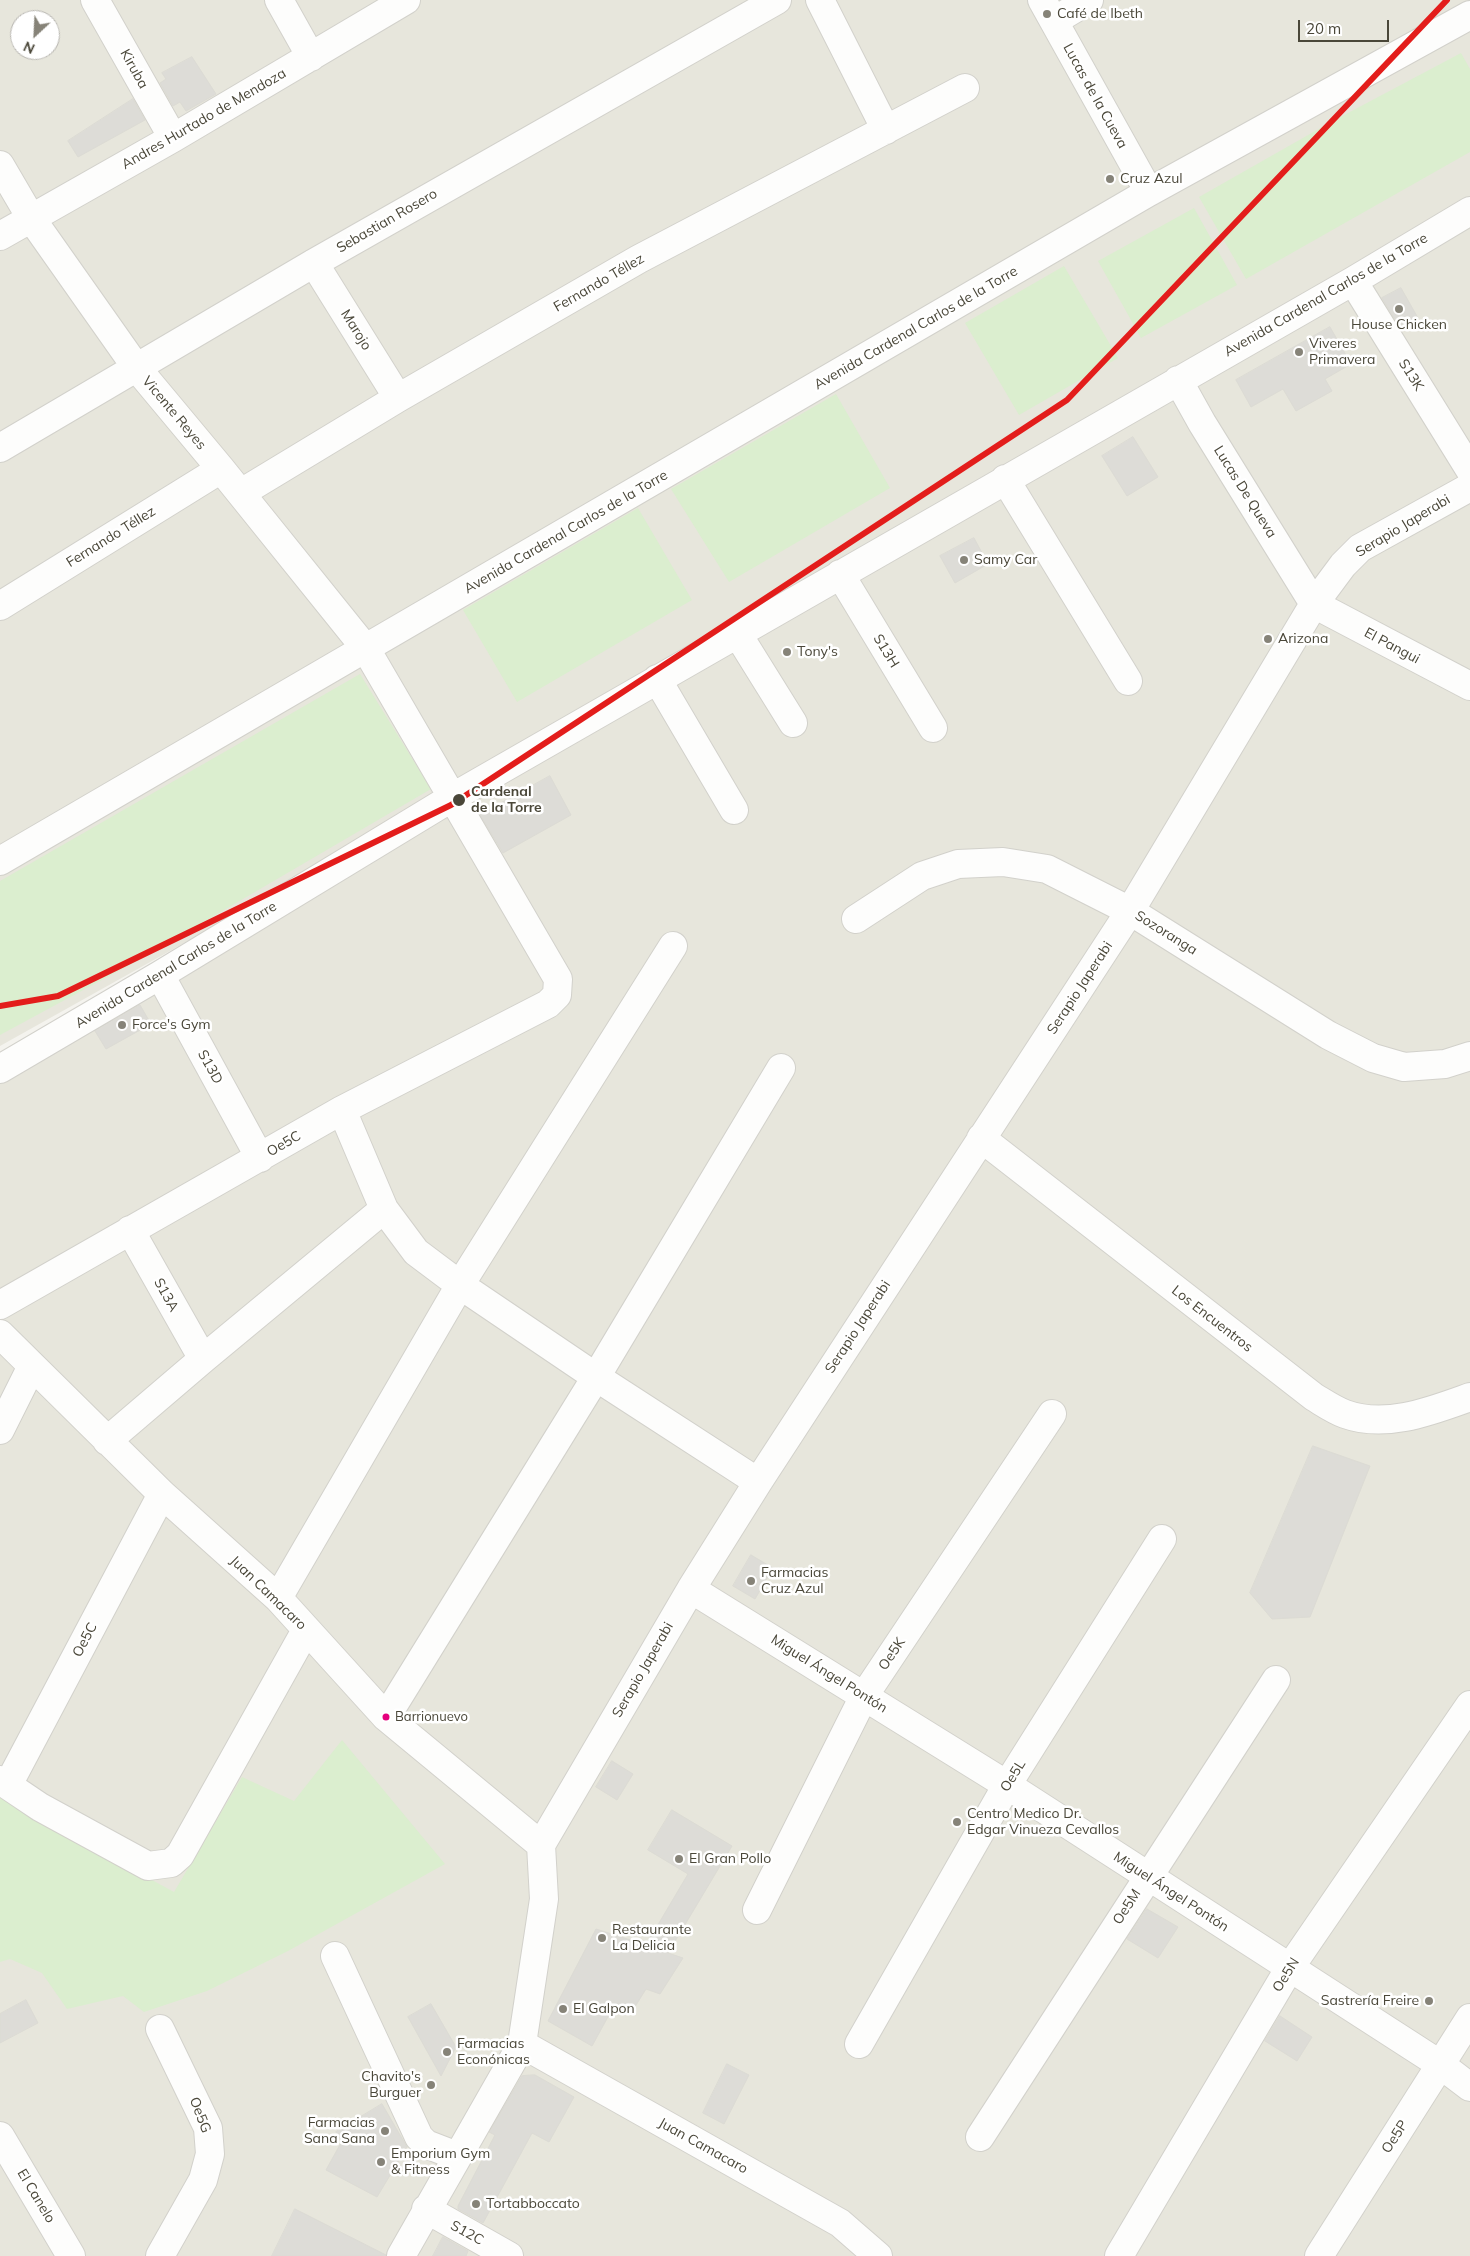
<!DOCTYPE html>
<meta charset="utf-8">
<style>
body{margin:0}
#map{position:relative;width:1470px;height:2256px;overflow:hidden;background:#f4f3ee;font-family:Mulish,sans-serif}
canvas{display:block}
.north{position:absolute;left:10px;top:10px;width:50px;height:50px;box-sizing:border-box;background:#fff;border:1px solid #b7b5b0;border-radius:50%;rotate:205deg;font-size:14px;font-weight:700;line-height:20px;text-align:center;color:#4a4739}
.north::after{content:'';display:block;margin:auto;width:18px;height:22px;background:#868378;clip-path:polygon(50% 0,100% 100%,50% 72%,0 100%)}
.scale{position:absolute;left:1298px;top:20px;width:91px;height:22px;box-sizing:border-box;border:2px solid #4a4739;border-top:0;padding-left:6px;font-size:15px;line-height:18px;white-space:nowrap;color:#4a4739;-webkit-text-stroke:4px #fff;paint-order:stroke}
</style>
<div id="map">
<canvas width="1470" height="2256"></canvas>
<div class="north">N</div>
<div class="scale">20 m</div>
</div>
<script>
const c = document.querySelector('canvas').getContext('2d');
c.lineJoin = 'round';
function fill(path, color) { c.fillStyle = color; c.fill(path, 'evenodd'); }
function stroke(path, color, width, dash) { c.strokeStyle = color; c.lineWidth = width; c.lineCap = dash ? 'butt' : 'round'; c.setLineDash(dash || []); c.stroke(path); }
function write(font, color, halo, rows, align = 'center') {
  c.font = font + ' Mulish,sans-serif'; c.lineWidth = 5; c.setLineDash([]); c.textBaseline = 'middle'; c.strokeStyle = halo; c.fillStyle = color; for (const [text, x, y, turn = 0] of rows) {
    c.save(); c.translate(x, y); c.rotate((+turn || 0) * Math.PI / 180); c.textAlign = isNaN(turn) ? turn : align; if (halo) c.strokeText(text, 0, 0); c.fillText(text, 0, 0); c.restore();
  }
}
const residential = new Path2D(`
 M0,0H1470V2256H0V1054L1053,457L0,1046ZM20,20H50V50H20Z`);
const green = new Path2D(`
 M1461,53L1470,69V152L1246,279L1199,197L1331,122Z
 M1194,208L1237,285L1141,338L1098,261Z
 M1064,266L1118,358L1019,415L965,323Z
 M836,394L890,488L729,582L671,489Z
 M638,508L692,600L517,702L463,610Z
 M360,674L431,789L137,961L0,1035V881Z
 M342,1740L445,1864L288,1951L207,1991L144,2012L123,1996L67,2009L42,1973L10,1959L0,1962V1797L174,1892L242,1777L294,1801Z`);
const building = new Path2D(`
 M192,57L216,94L186,111L180,102L173,106L160,83L166,79L162,73Z
 M133,99L145,120L78,157L68,141Z
 M1401,288L1418,318L1400,328L1382,298Z
 M1330,327L1351,364L1325,379L1332,391L1296,411L1283,389L1251,407L1236,380Z
 M1133,437L1158,477L1127,496L1102,456Z
 M974,538L988,564L955,583L940,556Z
 M550,776L571,815L503,853L480,815Z
 M140,1005L151,1024L106,1049L95,1031Z
 M1313,1446L1370,1466L1310,1617L1272,1619L1250,1593Z
 M751,1555L773,1568L755,1599L733,1586Z
 M612,1761L633,1774L617,1800L596,1787Z
 M672,1810L732,1846L668,1953L683,1958L660,1994L646,1989L631,2013L615,2004L592,2046L548,2021L596,1929L646,1945L688,1874L648,1850Z
 M1147,1909L1178,1927L1158,1958L1127,1939Z
 M26,2000L38,2023L0,2043V2014Z
 M431,2004L456,2047L441,2076L408,2017Z
 M1280,2016L1312,2037L1297,2061L1265,2041Z
 M727,2064L749,2075L724,2124L703,2113Z
 M535,2075L574,2097L549,2142L532,2133L483,2223L458,2209V2206L495,2135L489,2132L522,2076Z
 M382,2104L407,2147L377,2197L326,2170L342,2141L336,2132Z
 M295,2209L386,2255L385,2256H272Z
 M443,2237L468,2251L466,2256H433Z`);
const minor = new Path2D(`
 M95,0L173,138
 M279,0L311,57
 M820,0L886,130
 M1042,0L1149,192
 M1054,21L1089,0
 M0,165L31,218L136,367L221,469L366,649L558,979L557,995L548,1004L342,1110L0,1305
 M0,236L173,138L406,0
 M314,263L398,398
 M1353,281L1470,470
 M1178,380L1202,423L1314,604L1470,686
 M0,448L314,263L777,0
 M1005,479L1128,681
 M241,493L398,398L639,259L965,88
 M840,574L933,728
 M0,606L221,469
 M737,633L793,723
 M657,679L734,810
 M0,861L1149,192L1470,15
 M856,919L922,876L958,864L1003,862L1047,869L1130,911L1328,1035L1373,1058L1404,1067L1445,1064L1470,1056
 M160,975L260,1158
 M0,1069L160,975L453,797L1353,281L1470,211
 M342,1110L384,1209L416,1252L460,1285L596,1377L758,1482
 M981,1138L1314,1397C1324,1403 1334,1410 1345,1414C1386,1429 1431,1411 1470,1397
 M130,1230L203,1359
 M0,1334L162,1494L278,1598L386,1717L541,1845
 M0,1430L32,1366
 M107,1441L203,1359L384,1209
 M691,1589L1007,1785L1441,2065L1470,2087
 M278,1598L460,1285L673,946
 M386,1717L596,1377L781,1068
 M0,1780L40,1807L148,1866L171,1863L180,1855L306,1630
 M8,1785L162,1494
 M757,1910L864,1696L1052,1414
 M335,1956L419,2137L426,2144L457,2156
 M522,2044L840,2223L878,2256
 M859,2044L1007,1785L1162,1539
 M0,2136L71,2256
 M980,2137L1276,1680
 M426,2209L509,2256
 M160,2256L203,2180L210,2154L208,2128L160,2029
 M401,2256L522,2044L544,1899L541,1845L691,1589L758,1482L1130,911L1314,604L1343,565L1360,548L1470,487
 M1119,2256L1289,1969L1470,1705
 M1319,2256L1470,2018`);
const metro1 = new Path2D(`
 M0,1006L58,996L451,805L1067,400L1447,0`);
const markers = [
 [1047,14,5,"#868378"],
 [1110,179,5,"#868378"],
 [1399,309,5,"#868378"],
 [1299,352,5,"#868378"],
 [964,560,5,"#868378"],
 [1268,639,5,"#868378"],
 [787,652,5,"#868378"],
 [459,800,7,"#4a4739"],
 [122,1025,5,"#868378"],
 [751,1581,5,"#868378"],
 [386,1717,4.5,"#e5007d"],
 [957,1822,5,"#868378"],
 [679,1859,5,"#868378"],
 [602,1938,5,"#868378"],
 [1429,2001,5,"#868378"],
 [563,2009,5,"#868378"],
 [447,2052,5,"#868378"],
 [431,2085,5,"#868378"],
 [385,2131,5,"#868378"],
 [381,2162,5,"#868378"],
 [476,2204,5,"#868378"]
];
const busNames = [
 ["Barrionuevo",395,1717]
];
const poiNames = [
 ["Café de Ibeth",1057,14],
 ["Cruz Azul",1120,179],
 ["House Chicken",1399,325,"center"],
 ["Viveres",1309,344],
 ["Primavera",1309,360],
 ["Samy Car",974,560],
 ["Arizona",1278,639],
 ["Tony's",797,652],
 ["Force's Gym",132,1025],
 ["Farmacias",761,1573],
 ["Cruz Azul",761,1589],
 ["Centro Medico Dr.",967,1814],
 ["Edgar Vinueza Cevallos",967,1830],
 ["El Gran Pollo",689,1859],
 ["Restaurante",612,1930],
 ["La Delicia",612,1946],
 ["Sastrería Freire",1419,2001,"right"],
 ["El Galpon",573,2009],
 ["Farmacias",457,2044],
 ["Econónicas",457,2060],
 ["Chavito's",421,2077,"right"],
 ["Burguer",421,2093,"right"],
 ["Farmacias",375,2123,"right"],
 ["Sana Sana",375,2139,"right"],
 ["Emporium Gym",391,2154],
 ["& Fitness",391,2170],
 ["Tortabboccato",486,2204]
];
const streetNames = [
 ["Kiruba",134,69,61],
 ["Lucas de la Cueva",1095,96,61],
 ["Andres Hurtado de Mendoza",204,119,-30],
 ["Sebastian Rosero",387,221,-30],
 ["Fernando Téllez",599,283,-30],
 ["Avenida Cardenal Carlos de la Torre",1326,295,-30],
 ["Avenida Cardenal Carlos de la Torre",916,328,-30],
 ["Marojo",356,330,58],
 ["S13K",1411,375,58],
 ["Vicente Reyes",174,413,50],
 ["Lucas De Queva",1245,492,58],
 ["Serapio Japerabi",1403,526,-31],
 ["Avenida Cardenal Carlos de la Torre",566,532,-30],
 ["Fernando Téllez",111,537,-32],
 ["El Pangui",1392,646,28],
 ["S13H",886,651,59],
 ["Sozoranga",1166,933,32],
 ["Avenida Cardenal Carlos de la Torre",176,965,-31],
 ["Serapio Japerabi",1080,988,-57],
 ["S13D",210,1067,61],
 ["Oe5C",284,1144,-30],
 ["S13A",166,1295,61],
 ["Los Encuentros",1212,1319,38],
 ["Serapio Japerabi",858,1327,-57],
 ["Juan Camacaro",268,1593,44],
 ["Oe5C",85,1640,-62],
 ["Oe5K",892,1654,-56],
 ["Serapio Japerabi",643,1670,-60],
 ["Miguel Ángel Pontón",829,1674,32],
 ["Oe5L",1013,1776,-58],
 ["Miguel Ángel Pontón",1171,1892,33],
 ["Oe5M",1127,1907,-57],
 ["Oe5N",1286,1975,-58],
 ["Oe5G",200,2115,69],
 ["Oe5P",1395,2137,-57],
 ["Juan Camacaro",703,2146,29],
 ["El Canelo",36,2196,59],
 ["S12C",467,2233,29]
];
const stopNames = [
 ["Cardenal",471,792],
 ["de la Torre",471,808]
];
fill(residential, '#e7e6dc');
fill(green, '#dbeecf');
fill(building, '#dddcd7');
stroke(building, '#dcdbd4', 1);
stroke(minor, '#d2d1cb', 30);
stroke(minor, '#fdfdfc', 28);
stroke(metro1, '#e31d1b', 6);
for (const [x, y, r, color] of markers) { const dot = new Path2D(); dot.arc(x, y, r, 0, 2 * Math.PI); c.fillStyle = color; c.fill(dot); stroke(dot, '#fff', 2); }
write('13px', '#4a4739', '#fff', busNames, 'left');
write('14px', '#4a4739', '#fff', poiNames, 'left');
write('14px', '#4a4739', '#fff', streetNames);
write('bold 14px', '#4a4739', '#fff', stopNames, 'left');
</script>
